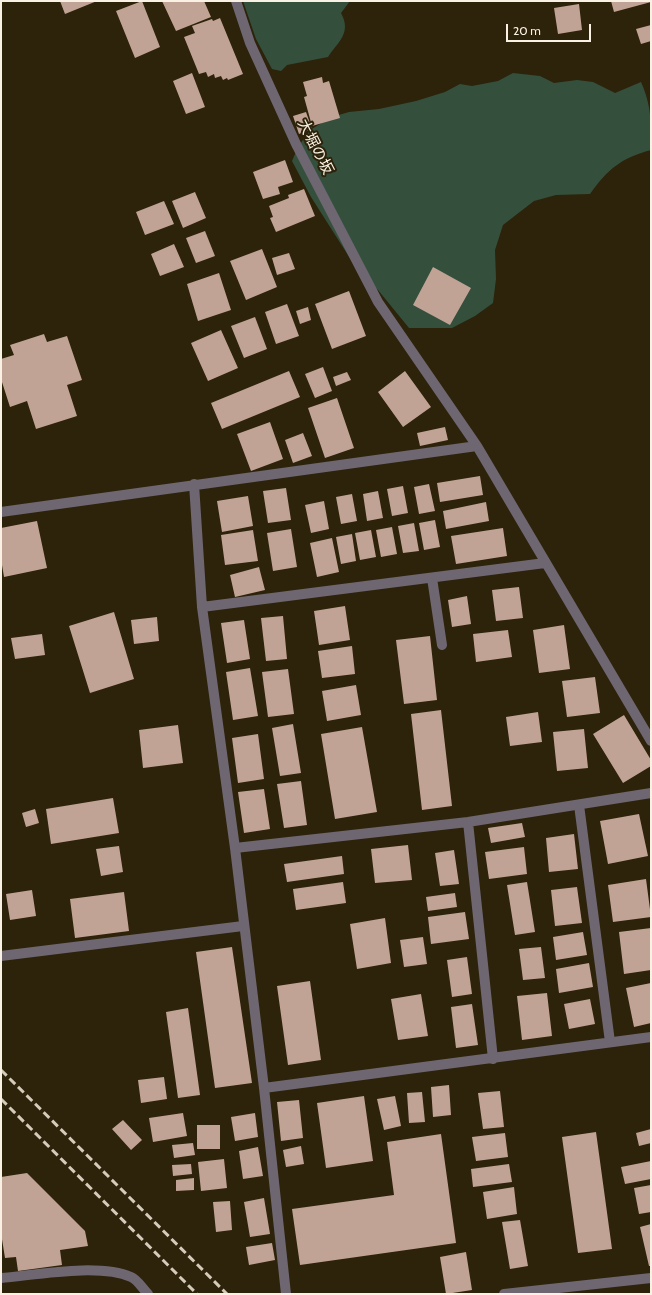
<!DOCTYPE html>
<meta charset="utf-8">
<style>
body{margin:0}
#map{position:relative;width:652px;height:1295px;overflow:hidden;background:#2d220a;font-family:Cabin,sans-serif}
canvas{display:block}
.frame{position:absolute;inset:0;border:2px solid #f9f1e3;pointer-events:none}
.scale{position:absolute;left:506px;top:24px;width:85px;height:18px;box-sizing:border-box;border:2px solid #f9f1e3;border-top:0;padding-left:5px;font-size:12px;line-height:14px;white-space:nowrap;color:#f9f1e3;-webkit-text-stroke:3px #2d220a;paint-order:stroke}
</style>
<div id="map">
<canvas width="652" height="1295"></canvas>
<div class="frame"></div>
<div class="scale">20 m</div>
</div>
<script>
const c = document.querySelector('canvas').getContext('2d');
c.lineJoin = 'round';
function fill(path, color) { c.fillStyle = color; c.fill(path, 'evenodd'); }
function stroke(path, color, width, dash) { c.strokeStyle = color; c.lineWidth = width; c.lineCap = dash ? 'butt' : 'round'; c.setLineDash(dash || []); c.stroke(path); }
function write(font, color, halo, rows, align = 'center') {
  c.font = font + ' Cabin,"Noto Sans JP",sans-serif'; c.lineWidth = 4; c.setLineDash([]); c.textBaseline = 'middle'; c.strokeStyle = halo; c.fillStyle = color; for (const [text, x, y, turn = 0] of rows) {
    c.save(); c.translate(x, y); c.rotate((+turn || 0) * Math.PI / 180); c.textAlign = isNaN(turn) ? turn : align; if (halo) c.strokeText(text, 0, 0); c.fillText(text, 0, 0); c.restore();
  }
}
const green = new Path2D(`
 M243,1H350L341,13C352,33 338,42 328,57L287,65L281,71L272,69L256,39Z
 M513,73L540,76L554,83L577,80L593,82L615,93L641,82C652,107 651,123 651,150C621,158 608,169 590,194L556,195L534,201L503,225L495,250L496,279L493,303L475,316L452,328H409L378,290L360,274L311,197L292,161L298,147L310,130L332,117L349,112L379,109L416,101L445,92L460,84L472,86L498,81Z`);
const building = new Path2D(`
 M60,1H97L65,14Z
 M142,1L160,47L135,58L116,11Z
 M162,1H204L211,17L176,31Z
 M611,1H651V2L614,12Z
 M579,4L582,30L558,34L554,8Z
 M220,18L243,74L228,80L227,78L223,80L221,76L215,78L214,74L208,77L206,72L199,74L184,37L195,33L192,26L212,19L213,21Z
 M651,25V41L641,44L636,29Z
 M192,73L205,107L186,114L173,81Z
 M322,77L323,83L329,81L340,118L312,126L304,97L307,96L303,82Z
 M306,112L312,129L299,134L293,116Z
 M285,160L293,182L278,187L280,194L263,199L253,172Z
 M304,189L315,216L276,232L270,218L273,217L269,206L289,198L288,195Z
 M195,192L206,218L183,228L172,201Z
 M164,201L174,224L145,235L136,212Z
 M205,231L215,256L196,263L186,238Z
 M174,244L184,267L160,276L151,254Z
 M262,249L277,287L246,300L230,261Z
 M289,253L295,269L277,275L272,258Z
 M433,267L471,288L450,325L413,305Z
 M219,273L231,310L198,321L187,284Z
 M349,291L366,336L332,349L315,304Z
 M287,304L299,336L276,344L265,312Z
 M308,307L311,320L300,324L296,311Z
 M255,317L267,349L244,358L231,326Z
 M221,330L238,368L208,381L191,343Z
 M44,334L47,342L67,336L82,380L67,385L77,416L36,429L27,401L10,407L1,379V359L14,355L10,345Z
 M323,367L332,391L315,398L305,374Z
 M289,371L300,397L222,429L211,403Z
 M405,371L431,407L403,427L378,392Z
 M347,372L351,380L336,386L333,377Z
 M337,398L354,448L325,458L308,408Z
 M270,422L283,459L251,471L237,434Z
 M445,427L448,440L420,446L417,433Z
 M303,433L312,456L293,463L285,440Z
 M480,476L483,495L440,502L437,483Z
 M429,484L435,511L419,514L414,487Z
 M403,486L408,513L392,516L387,489Z
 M286,488L291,520L268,523L263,491Z
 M378,491L383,518L367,521L363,494Z
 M352,494L357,521L341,524L336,497Z
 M248,496L253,526L222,532L217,501Z
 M324,501L329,529L311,533L305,505Z
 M486,502L489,521L446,529L443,511Z
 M435,520L440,547L424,550L419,523Z
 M37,521L47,568L4,577L1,559V528Z
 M414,523L419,551L403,553L398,526Z
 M392,527L397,554L381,557L376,530Z
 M503,528L507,556L456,564L451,536Z
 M291,529L297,567L273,571L267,533Z
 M253,530L258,561L225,565L221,535Z
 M371,530L376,557L360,560L355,533Z
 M352,534L356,561L341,564L336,537Z
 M332,538L339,572L317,577L310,543Z
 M259,567L265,590L235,597L230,575Z
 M519,587L523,618L496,621L492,590Z
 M467,596L471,624L452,627L448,600Z
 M345,606L350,640L319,645L314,611Z
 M114,612L134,679L90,693L69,626Z
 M283,616L287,659L266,661L261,618Z
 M157,617L159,641L134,644L131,620Z
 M244,620L250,659L227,663L221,623Z
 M564,625L570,669L539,673L533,630Z
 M508,630L512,657L476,662L473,634Z
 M42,634L45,655L15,659L11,638Z
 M430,636L437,700L404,704L396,640Z
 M352,646L355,674L322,678L318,651Z
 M250,668L258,716L233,720L226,672Z
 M288,669L294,714L268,717L262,672Z
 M595,677L600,713L567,717L562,681Z
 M356,685L361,715L327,721L322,691Z
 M441,710L452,806L422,810L411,714Z
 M538,712L542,742L510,746L506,717Z
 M624,715L651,760V766L623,783L593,734Z
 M293,724L301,773L280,776L272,728Z
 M178,725L183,763L143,768L139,730Z
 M362,727L377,812L335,819L321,734Z
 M584,729L588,768L557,771L553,732Z
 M258,734L264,779L238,783L232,738Z
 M301,781L307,825L284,828L277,784Z
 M264,789L270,829L244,833L238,792Z
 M113,798L119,833L51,844L46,809Z
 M35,809L39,823L26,827L22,813Z
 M639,814L648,856L608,864L600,821Z
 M522,823L525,837L491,843L488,828Z
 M574,834L578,869L549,872L546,838Z
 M408,845L412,880L375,883L371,849Z
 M119,846L123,872L101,876L96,849Z
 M524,847L527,874L489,879L485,852Z
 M454,850L459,884L440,886L435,853Z
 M342,856L344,874L287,882L284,864Z
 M646,879L651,917L613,922L608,885Z
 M343,882L346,903L296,910L293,889Z
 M527,882L535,932L515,935L507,885Z
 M577,887L582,923L555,926L551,890Z
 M32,890L36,916L10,920L6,894Z
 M124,892L129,931L75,938L70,899Z
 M455,893L457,907L428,911L426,897Z
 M465,912L469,939L431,944L428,917Z
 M385,918L391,963L357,969L350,924Z
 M651,928V970L624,974L619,932Z
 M583,932L587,955L556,960L553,937Z
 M423,937L427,964L404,967L400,940Z
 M232,947L252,1083L215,1088L196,952Z
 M541,947L545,978L523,980L519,949Z
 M467,957L472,994L452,997L447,960Z
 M589,963L593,987L559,993L556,969Z
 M310,981L321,1060L288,1065L277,986Z
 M651,983V1023L634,1027L626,988Z
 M547,993L552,1036L522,1040L517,996Z
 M421,994L428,1036L398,1040L391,999Z
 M590,999L595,1024L569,1029L564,1004Z
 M472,1004L478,1045L456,1048L451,1007Z
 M188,1008L200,1095L178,1098L166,1012Z
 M164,1077L167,1099L141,1103L138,1080Z
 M449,1085L451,1115L433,1117L431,1087Z
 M500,1091L504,1127L483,1129L478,1093Z
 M422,1092L425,1122L409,1123L407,1093Z
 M364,1096L373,1161L326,1168L317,1103Z
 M395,1096L401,1126L384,1130L377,1099Z
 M299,1100L303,1138L281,1141L277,1102Z
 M183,1113L187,1136L153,1142L149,1118Z
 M255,1113L258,1137L235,1141L231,1117Z
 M123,1120L142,1140L131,1150L112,1129Z
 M197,1125H220V1149H197Z
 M651,1129V1143L639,1146L636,1133Z
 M596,1132L612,1249L578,1253L562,1137Z
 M505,1133L508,1157L476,1161L472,1137Z
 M441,1134L456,1243L300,1265L292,1209L394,1195L387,1142Z
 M193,1143L195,1155L174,1158L172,1145Z
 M301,1146L304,1164L286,1167L283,1150Z
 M258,1147L263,1176L243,1179L239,1151Z
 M224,1159L227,1188L201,1191L198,1162Z
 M651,1161V1179L625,1184L621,1167Z
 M191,1164L192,1174L173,1176L172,1165Z
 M509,1164L512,1182L473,1187L471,1169Z
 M27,1173L85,1231L88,1246L60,1250L62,1265L18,1271L16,1257L5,1258L1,1233V1177Z
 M194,1178V1190L176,1191V1180Z
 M651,1185V1212L639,1214L634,1188Z
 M514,1187L517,1214L487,1219L483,1192Z
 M264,1198L270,1234L250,1237L244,1202Z
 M230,1201L232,1230L216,1232L213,1202Z
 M520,1220L528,1266L510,1269L502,1222Z
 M651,1224V1266H649L640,1227Z
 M272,1243L275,1260L249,1265L246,1247Z
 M466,1252L472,1290L446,1294L440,1257Z`);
const minor = new Path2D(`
 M236,1L250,43L296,144L378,302L477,446L651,741
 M194,484L202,607L235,848L264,1088L286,1294
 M1,512L477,446
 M432,578L442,645
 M202,607L545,563
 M579,805L610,1042
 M468,822L493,1059
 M235,848L468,822L651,793
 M1,956L243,926
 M264,1088L651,1037
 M1,1278C36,1275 99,1263 131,1277C137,1279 143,1289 148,1294
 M504,1294L651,1278`);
const rail = new Path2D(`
 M1,1070L227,1294
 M1,1099L197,1294`);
const streetNames = [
 ["大堀の坂",315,147,63]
];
fill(green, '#34503c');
fill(building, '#c1a395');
stroke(minor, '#6e6670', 10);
stroke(rail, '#d4cbbb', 3, [8, 4]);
write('15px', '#f9f1e3', '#2d220a', streetNames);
</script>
